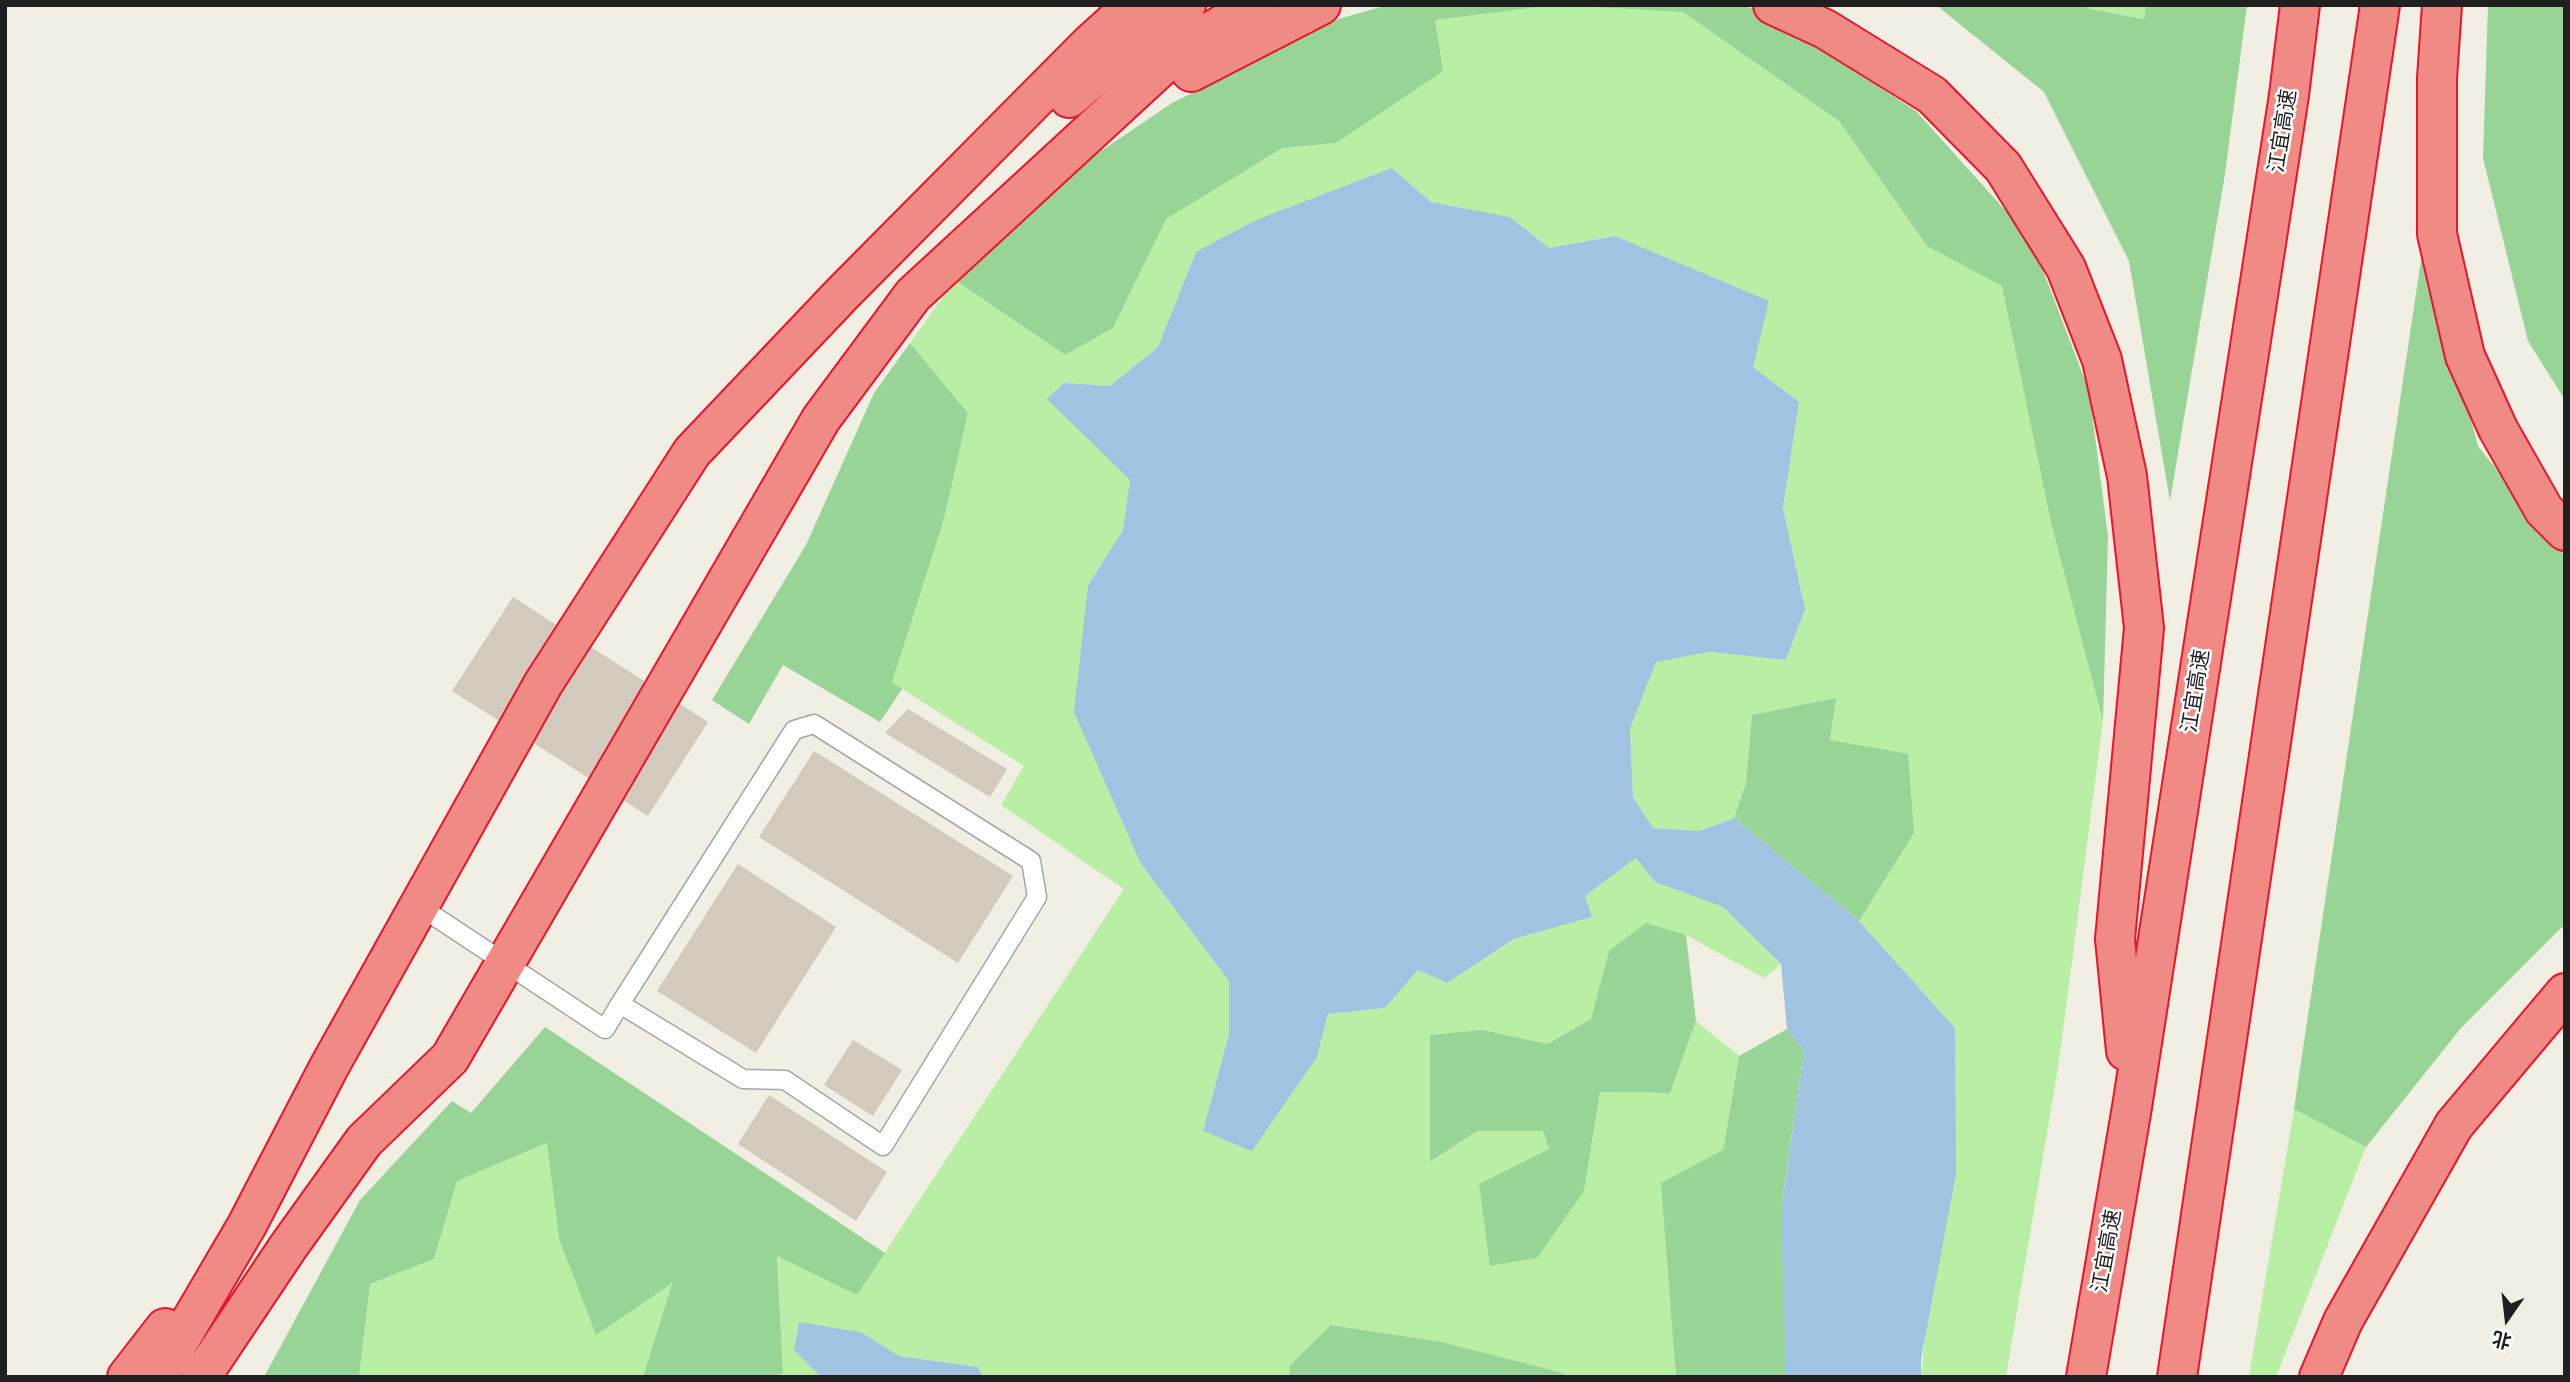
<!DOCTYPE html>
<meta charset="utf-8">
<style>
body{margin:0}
#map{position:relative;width:2570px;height:1382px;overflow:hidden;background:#f1efe4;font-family:Montserrat,"Noto Sans SC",sans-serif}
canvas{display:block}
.frame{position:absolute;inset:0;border:7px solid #1f1f1f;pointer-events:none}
.north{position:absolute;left:2472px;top:1284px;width:70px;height:70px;-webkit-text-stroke:5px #fff;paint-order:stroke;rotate:194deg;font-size:19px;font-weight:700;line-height:28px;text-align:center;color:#1f1f1f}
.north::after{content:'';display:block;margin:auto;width:24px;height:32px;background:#1f1f1f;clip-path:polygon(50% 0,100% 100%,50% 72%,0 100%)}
</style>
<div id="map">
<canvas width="2570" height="1382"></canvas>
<div class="frame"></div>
<div class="north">北</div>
</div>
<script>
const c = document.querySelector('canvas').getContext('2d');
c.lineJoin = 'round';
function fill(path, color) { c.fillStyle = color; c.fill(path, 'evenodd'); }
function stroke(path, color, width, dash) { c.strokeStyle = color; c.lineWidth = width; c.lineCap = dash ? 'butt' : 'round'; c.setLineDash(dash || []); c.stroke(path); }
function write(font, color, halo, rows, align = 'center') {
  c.font = font + ' Montserrat,"Noto Sans SC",sans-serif'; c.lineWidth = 5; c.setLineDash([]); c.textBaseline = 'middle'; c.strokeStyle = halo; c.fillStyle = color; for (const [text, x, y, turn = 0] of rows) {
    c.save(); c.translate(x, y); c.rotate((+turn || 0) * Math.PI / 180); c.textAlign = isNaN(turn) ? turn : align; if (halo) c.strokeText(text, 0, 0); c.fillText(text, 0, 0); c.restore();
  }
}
const grass = new Path2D(`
 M1555,5L1683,12L1839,121L1927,246L2002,285L2051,523L2103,721L2059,1062L2006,1377H1921L1955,1028L1859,921L1914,833L1830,740L1835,699L1752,715L1746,783L1734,818L1700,831L1652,828L1633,797L1630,729L1656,662L1710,652L1786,660L1805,609L1783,508L1799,402L1753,367L1615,236L1549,248L1510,217L1431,202L1392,168L1196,252L1158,347L1110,387L1064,383L1048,399L1130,480L1123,530L1088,585L1141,864L1229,981V1034L1203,1131L1317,1057L1328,1014L1385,1008L1418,969L1447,983L1515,939L1592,917L1585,896L1636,858L1655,882L1723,907L1781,964L1764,978L1686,935L1609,952L1591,1019L1546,1044L1483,1030L1431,1162L1477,1131H1543L1549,1149L1479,1184L1584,1191L1600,1092L1670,1093L1696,1021L1739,1056L1723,1150L1674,1338L1676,1377H1568L1560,1372L1442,1342L1331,1325L1290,1365L1289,1377H983L978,1367L899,1356L861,1332L799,1322L794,1350L821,1377H773L783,1372L777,1256L857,1295L1124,889L1001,805L1024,766L891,682L944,519L968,413L910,343L955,280L1065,355L1113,328L1165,219L1284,148L1336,143L1434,20Z
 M2085,5H2146L2144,19L2090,9Z
 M2294,1109L2366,1147L2276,1377H2249Z
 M548,1143L559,1239L596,1334L672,1282L643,1377H359L370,1284L434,1259L457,1181Z`);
const forest = new Path2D(`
 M1388,5H1738L1760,10L1916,111L2031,239L2089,391L2108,536L2103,721L2051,523L2002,286L1927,246L1839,121L1683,12L1555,5L1435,20L1443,71L1336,143L1283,148L1166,219L1113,328L1065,355L955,280L1042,191L1172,103L1338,19Z
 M1936,5H2085L2090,9L2144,19L2146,5H2247L2225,174L2170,501L2129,261L2044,92Z
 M2488,5H2565V400L2528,341L2483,158Z
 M2424,240L2478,446L2565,556V924L2461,1028L2366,1147L2294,1109Z
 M910,343L968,413L944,519L892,682L902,689L880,722L783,665L749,724L712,700L806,545L874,393Z
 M1836,698L1830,740L1908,754L1914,833L1859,921L1734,818L1746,783L1752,715Z
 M1646,923L1686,935L1696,1021L1670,1093L1600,1092L1584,1191L1537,1258L1490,1266L1479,1184L1549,1149L1543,1131H1477L1430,1162V1035L1483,1030L1547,1044L1591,1019L1609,951Z
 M545,1027L885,1253L857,1295L777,1256L783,1373L773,1377H643L672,1283L596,1335L559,1239L547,1143L457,1181L434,1259L370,1284L359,1377H264L360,1200L452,1101L471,1113Z
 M1787,1029L1804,1051L1783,1195L1787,1377H1676L1661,1183L1723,1150L1739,1056Z
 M1331,1325L1442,1342L1560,1372L1568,1377H1289L1290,1365Z`);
const water = new Path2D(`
 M1392,168L1431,202L1510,217L1549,248L1615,236L1769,301L1753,367L1799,402L1783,508L1805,609L1786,660L1710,652L1656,662L1630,729L1633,797L1653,828L1700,831L1734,818L1859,921L1955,1028L1956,1174L1921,1359V1377H1786L1781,1211L1804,1051L1787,1029L1781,964L1723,907L1655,882L1636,858L1585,896L1592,917L1514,939L1447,983L1418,970L1385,1008L1328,1014L1317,1057L1252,1151L1203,1131L1229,1034V981L1141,864L1074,712L1088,585L1123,530L1130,480L1047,399L1064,383L1110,386L1158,347L1196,252L1256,220Z
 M799,1322L861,1332L899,1356L978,1367L983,1377H821L794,1350Z`);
const building = new Path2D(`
 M513,597L708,722L648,816L452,691Z
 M908,709L1007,769L990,797L885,733Z
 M814,751L1013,876L958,963L759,837Z
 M738,864L836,927L756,1053L657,991Z
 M853,1040L902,1070L873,1116L824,1085Z
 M769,1095L887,1172L856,1221L738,1144Z`);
const service = new Path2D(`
 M419,906L605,1029L620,1004L794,730L814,724L1031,861L1037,897L883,1146L785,1080L743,1079L620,1004`);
const motorway = new Path2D(`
 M1773,5L1825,29L1932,95L2003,167L2066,268L2102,360L2127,476L2144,628L2115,939L2126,1051
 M2442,5L2437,78V234L2465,356L2498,429L2544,510L2565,531
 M1191,72L1321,5
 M1069,98L1112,61L1186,5
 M127,1377L165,1328
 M158,1377L247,1225L329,1067L543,684L692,452L842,294L1090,44L1133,5
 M201,1377L288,1247L364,1141L450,1058L821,419L913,295L1179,50L1256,5
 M2086,1377L2132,1107L2289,95L2300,5
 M2177,1377L2380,5
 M2319,1377L2343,1321L2454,1125L2565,993`);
const streetNames = [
 ["江宜高速",2283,131,-81],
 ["江宜高速",2196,691,-81],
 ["江宜高速",2107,1251,-80]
];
fill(grass, '#b8efa5');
fill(forest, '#98d495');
fill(water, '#a0c3e2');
fill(building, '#d1cabd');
stroke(service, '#a6a6a6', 21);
stroke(motorway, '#ec142a', 42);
stroke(service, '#fff', 18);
stroke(motorway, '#ef8a85', 38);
write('21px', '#1f1f1f', '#fff', streetNames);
</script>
